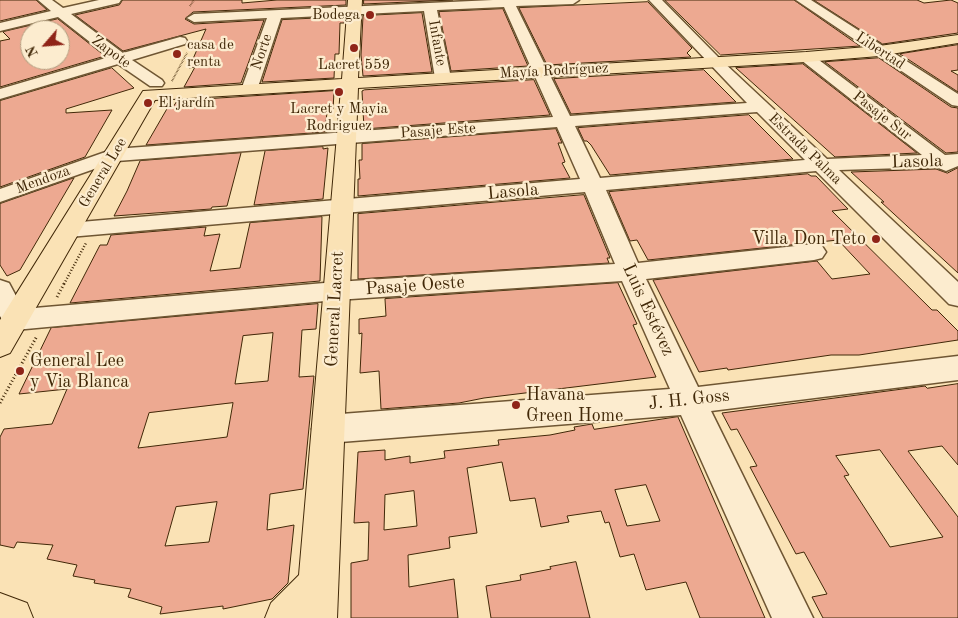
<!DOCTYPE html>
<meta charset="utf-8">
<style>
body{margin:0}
#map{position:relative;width:958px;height:618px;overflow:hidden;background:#fae2b5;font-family:"Old Standard TT",serif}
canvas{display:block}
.north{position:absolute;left:20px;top:20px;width:50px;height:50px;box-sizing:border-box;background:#fceccf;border:1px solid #b19e7f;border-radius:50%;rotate:243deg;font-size:14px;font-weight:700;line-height:20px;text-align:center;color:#412808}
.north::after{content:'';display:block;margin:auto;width:18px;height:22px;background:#8f2418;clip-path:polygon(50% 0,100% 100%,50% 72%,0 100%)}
</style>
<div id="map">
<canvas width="958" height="618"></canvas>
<div class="north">N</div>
</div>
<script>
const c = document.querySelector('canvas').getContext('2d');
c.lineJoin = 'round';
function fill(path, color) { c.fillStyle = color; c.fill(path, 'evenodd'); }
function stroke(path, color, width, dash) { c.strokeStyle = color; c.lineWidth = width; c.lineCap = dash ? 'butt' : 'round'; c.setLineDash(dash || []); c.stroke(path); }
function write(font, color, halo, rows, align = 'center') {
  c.font = font + ' "Old Standard TT",serif'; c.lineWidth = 4.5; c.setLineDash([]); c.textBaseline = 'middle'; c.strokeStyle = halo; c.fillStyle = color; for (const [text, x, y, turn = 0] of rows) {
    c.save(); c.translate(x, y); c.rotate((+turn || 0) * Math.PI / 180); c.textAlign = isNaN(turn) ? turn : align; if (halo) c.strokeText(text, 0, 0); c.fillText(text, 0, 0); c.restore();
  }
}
const building = new Path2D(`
 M0,0H36L47,10L0,21Z
 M123,0H242V3L277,0H346V5L193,12L185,19L194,24L264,20L241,83L184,87L195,67L189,68L206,29L123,51L75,15L119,5Z
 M364,0H453L364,4Z
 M665,0H794L860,46L721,55Z
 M814,0H917L924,3L951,0L958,3V33L883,44Z
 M648,2L692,48L687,53L691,57L547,65L519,8Z
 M503,9L528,66L451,71L439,12Z
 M422,13L432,72L363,76L361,55L363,16Z
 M345,17L344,23H340L339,54H335L334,78L262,82L282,20Z
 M58,19L105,56L0,87V41L10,39L3,32ZM30,30H60V60H30Z
 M958,45V70L951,71L958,75V92L900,54Z
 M879,58L951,107L958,108V152L946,153L825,62Z
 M803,64L917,153L835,157L736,68Z
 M112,68L134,88L66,109V113L112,110L85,157L0,187V101Z
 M704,70L736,102L571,114L554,79Z
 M534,80L550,115L364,129L362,91L364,90Z
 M334,91L333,111L327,112L325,132L146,145L168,107H173L177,101Z
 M749,115L793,159L610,175L591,145L587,141H584L578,128Z
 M556,129L562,143H558L565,162L562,163L570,178L358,196V179H360L359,160H362V144Z
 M323,147V149L328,148L323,199L254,205L265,151Z
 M241,153L227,206L212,207L211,209L114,216L127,191L140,161Z
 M958,168V273L881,202H884L851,172L936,169L947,173Z
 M808,174L811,176H816L848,209L832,211L932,310H937L958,331V340L859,355H831L728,370L727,368L699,372L653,280L817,261L832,279L870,274L838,240L648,260L637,240L630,241L609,192Z
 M74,178L20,270L7,276L0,265V204Z
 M584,195L610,258H607L609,263L358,279V214Z
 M322,217L320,281L70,303L100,245H107L111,235L206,227L204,236L220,234L210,271L240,268L250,223Z
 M618,283L637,324L633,325L656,377L484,398L459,403L381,409L379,371L360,373L362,333L359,334V319L386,316L385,299Z
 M318,304L316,329L302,330L299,377L314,376L303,489L270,494L267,530L294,525L288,583L272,599L223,609V606L160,614L162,607L128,597L131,589L94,583L95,580L73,576L77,565L47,559L53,545L17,542L14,548L0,545V437L4,429L52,424L67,389L19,394L51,328ZM273,333L268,381L235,384L243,336ZM233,403L227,437L138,448L149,413ZM217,502L209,542L165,546L176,507Z
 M958,384V465L942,446L908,451L958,517V618H823L812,597L827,594L804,552L796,554L750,467L757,466L737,429L731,430L722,413L925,386L927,388ZM880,450L943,537L890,547L844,476L849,475L836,456Z
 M678,417L765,618H700L686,582L646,590L634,554L620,557L609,522L605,523L601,511L567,516L569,522L541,527L535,498L510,501L502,462L467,468L477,533L449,537L450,548L408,555L409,587L454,579L458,618H351V563L368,560L369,522L354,523L358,452L385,450V460L410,456V463L445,458L444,451L499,445L498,440L550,435L575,430L574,427L592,424L594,429ZM646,485L660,521L627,526L615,490ZM414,491L417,526L384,530L385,495Z
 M576,562L590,618H491L486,586L521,580L520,575L551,569L550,567Z`);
const pathFar2 = new Path2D(`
 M190,6L194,0
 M172,81L187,53`);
const pathFar1 = new Path2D(`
 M64,284L86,243`);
const path = new Path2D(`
 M57,297L65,282
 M0,403L37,336`);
const minor = new Path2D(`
 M38,0H52L63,8L99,0H121L119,3L71,14L123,53L180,37L185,38L187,41L185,44L132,60L162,80L164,83L162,86H150L118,64L0,99V89L109,57L58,17L0,31V23L51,11Z
 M493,0H579L573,4L516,6L570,116L747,103L649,0H662L720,59L827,159L922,155L801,60L799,57L801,54H811L945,155L958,154V166L946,171L936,167L839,170L958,282V306L949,304L816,171L606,190L638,263L814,244L822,246L826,252L822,258L814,260L646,279L698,387L958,356V380L711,411L813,618H772L681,415L328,443L317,439L312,429L317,419L328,415L670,389L622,281L336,300L15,330L6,327L0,316V280L9,283L23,309L336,282L615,264L585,192L69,237L61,235L58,230L61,225L69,223L580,179L557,127L117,161L0,202V189L114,149L553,117L504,7L437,10L451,78L449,81H437L435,78L424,11L281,18L257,90L255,93H243L241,90L267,18L194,22L187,18L194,14ZM757,112L805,160L600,178L575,126Z
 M796,0H811L958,94V106L952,105Z`);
const major = new Path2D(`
 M348,0H362L358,78L806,52L879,46L958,35V43L879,56L806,62L358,88L337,618H265L271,603L299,575L341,89L155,100L10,353L0,357V320L143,91L342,79Z
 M0,593L27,603L33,618H0Z`);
const markers = [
 [370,15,5,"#8f2418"],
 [354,48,5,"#8f2418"],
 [177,54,5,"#8f2418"],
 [339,92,5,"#8f2418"],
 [148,103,5,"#8f2418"],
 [876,239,5,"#8f2418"],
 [20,371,5,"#8f2418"],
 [516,405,5,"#8f2418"]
];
const farPoinames = [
 ["Bodega",360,15,"right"],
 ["casa de",187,45],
 ["renta",187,62],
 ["Lacret 559",354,65,"center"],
 ["El jardín",158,103],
 ["Lacret y Mayia",339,109,"center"],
 ["Rodriguez",339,126,"center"]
];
const farStreetnames = [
 ["Infante",437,43,80],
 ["Libertad",880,51,33],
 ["Zapote",111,52,36],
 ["Norte",262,52,-71],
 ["Mayía Rodríguez",554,71,-3],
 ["Pasaje Sur",882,116,38],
 ["Pasaje Este",438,131,-4],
 ["Estrada Palma",805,149,44],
 ["General Lee",103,173,-59],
 ["Mendoza",43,180,-20]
];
const streetNames = [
 ["Lasola",917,162,-2],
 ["Lasola",513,192,-5],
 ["Pasaje Oeste",415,286,-4],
 ["General Lacret",335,309,-87],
 ["Luis Estévez",648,310,65],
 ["J. H. Goss",689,400,-6]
];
const poiNames = [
 ["Villa Don Teto",866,239,"right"],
 ["General Lee",30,361],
 ["y Via Blanca",30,382],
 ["Havana",526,395],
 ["Green Home",526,416]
];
fill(building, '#eda991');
stroke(building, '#412808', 1);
stroke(minor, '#6f5633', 3);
stroke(major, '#412808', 2);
stroke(pathFar2, '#412808', 2, [0.5, 1]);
stroke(pathFar1, '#412808', 2.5, [1, 2]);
stroke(path, '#412808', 3, [1, 2.5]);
fill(minor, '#fceccf');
fill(major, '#fae2b5');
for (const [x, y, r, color] of markers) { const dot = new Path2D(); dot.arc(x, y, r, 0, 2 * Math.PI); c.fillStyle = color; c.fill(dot); stroke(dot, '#fceccf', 2); }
write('15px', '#412808', '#fceccf', farPoinames, 'left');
write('15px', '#412808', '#fceccf', farStreetnames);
write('18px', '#412808', '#fceccf', streetNames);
write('18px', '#412808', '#fceccf', poiNames, 'left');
</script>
